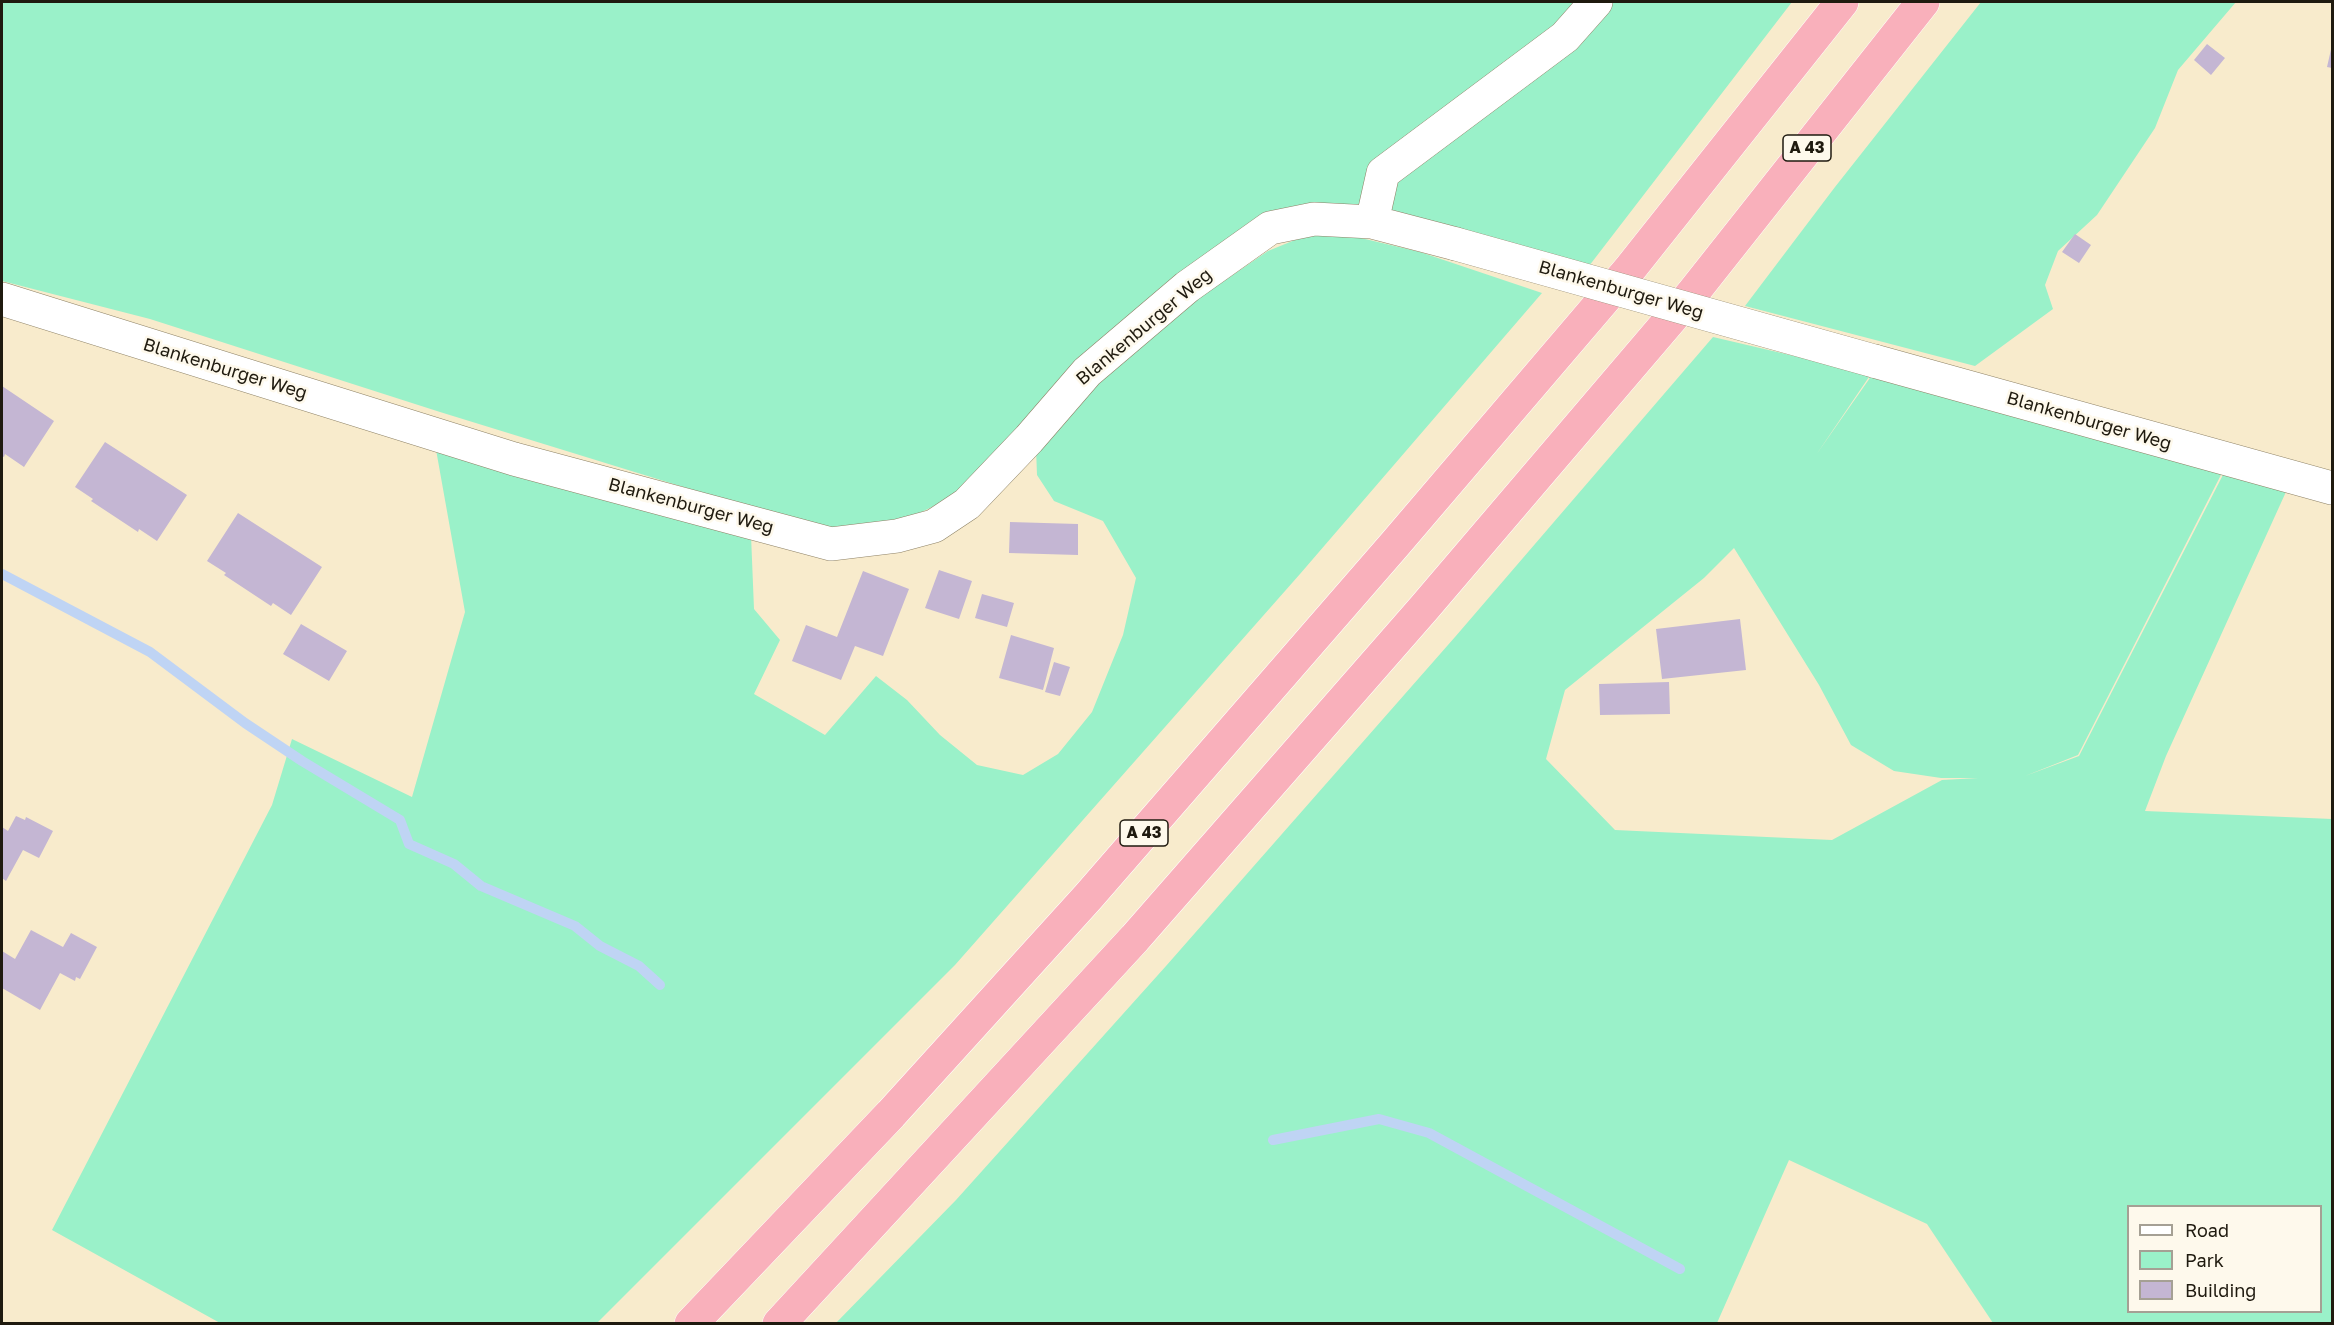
<!DOCTYPE html>
<style>
body{margin:0}
#map{position:relative;width:2334px;height:1325px;overflow:hidden;background:#f8ebcc;font-family:"Golos Text",sans-serif}
canvas{display:block}
.frame{position:absolute;inset:0;border:3px solid #1f1a0f;pointer-events:none}
.legend{position:absolute;left:2127px;top:1205px;width:195px;height:108px;box-sizing:border-box;background:#fef9ec;border:2px solid #a5a094;margin:0;padding:8px 10px;list-style:none;font-size:18px;color:#1f1a0f}
.legend li{display:flex;align-items:center;gap:12px;height:30px}
.legend b{width:30px;border:2px solid #a5a094}
</style>
<div id="map">
<canvas width="2334" height="1325"></canvas>
<div class="frame"></div>
<ul class="legend">
<li><b style="height:8px;background:#fff"></b>Road</li>
<li><b style="height:16px;background:#9af1c9"></b>Park</li>
<li><b style="height:16px;background:#c4b6d3"></b>Building</li>
</ul>
</div>
<script>
const c = document.querySelector('canvas').getContext('2d');
c.lineJoin = 'round';
function fill(path, color) { c.fillStyle = color; c.fill(path, 'evenodd'); }
function stroke(path, color, width, dash) { c.strokeStyle = color; c.lineWidth = width; c.lineCap = dash ? 'butt' : 'round'; c.setLineDash(dash || []); c.stroke(path); }
function write(font, color, halo, rows, align = 'center') {
  c.font = font + ' "Golos Text",sans-serif'; c.lineWidth = 5; c.setLineDash([]); c.textBaseline = 'middle'; c.strokeStyle = halo; c.fillStyle = color; for (const [text, x, y, turn = 0] of rows) {
    c.save(); c.translate(x, y); c.rotate((+turn || 0) * Math.PI / 180); c.textAlign = isNaN(turn) ? turn : align; if (halo) c.strokeText(text, 0, 0); c.fillText(text, 0, 0); c.restore();
  }
}
const green = new Path2D(`
 M2,2H1792L1589,266C1496,238 1401,207 1302,206L959,494L909,518L826,531L440,412L150,319L2,281Z
 M1981,2H2236L2178,70L2155,128L2097,215L2058,251L2045,285L2053,309L1975,366L1745,306L1835,187Z
 M1312,233L1344,234L1420,252L1542,293L1300,574L955,965L597,1323H220L52,1230L272,805L292,739L412,797L465,612L435,444L751,535L754,609L780,640L754,694L825,735L876,676L907,700L940,735L977,765L1023,775L1058,754L1092,712L1123,635L1136,578L1103,521L1054,501L1037,475L1036,448L1095,380L1199,298L1268,251Z
 M1713,337L1871,374L1816,455L1872,375L2225,467L2078,755L2025,776L2079,756L2227,467L2290,483L2166,756L2145,811L2332,819V1323H1993L1927,1224L1789,1160L1717,1323L835,1324L956,1200L1166,966L1455,637ZM1734,548L1819,685L1851,745L1894,771L1941,778H1978L1942,780L1832,840L1615,830L1546,759L1565,690L1704,578ZM2128,1206H2320V1312H2128Z`);
const stream = new Path2D(`
 M2,574L150,652L245,723L302,761L400,820L409,844L454,864L481,886L575,926L600,946L639,966L660,985
 M1273,1140L1379,1119L1429,1133L1680,1269`);
const building = new Path2D(`
 M2207,44L2225,58L2211,75L2194,60Z
 M2332,45V68L2327,67Z
 M2075,234L2091,245L2079,263L2062,252Z
 M2,386L54,421L24,467L5,454L4,457L2,456Z
 M105,442L187,495L157,541L139,529L138,532L91,501L93,499L75,487Z
 M238,513L322,567L291,615L273,603L271,606L224,575L226,573L207,561Z
 M1010,522L1078,524V555L1009,553Z
 M939,570L972,581L959,619L925,608Z
 M863,571L909,589L883,656L855,646L841,680L792,661L806,625L837,637Z
 M982,594L1014,603L1007,627L975,618Z
 M1740,619L1746,670L1662,679L1656,629Z
 M301,624L347,651L329,681L283,654Z
 M1011,635L1054,648L1043,690L999,678Z
 M1054,662L1070,667L1060,696L1045,692Z
 M1669,682L1670,714L1600,715L1599,684Z
 M16,816L25,820L26,817L53,831L39,858L23,850L6,881L2,878V827L8,831Z
 M31,930L63,947L71,933L97,947L80,979L76,977L75,981L60,973L40,1010L2,988V951L15,959Z`);
const minor = new Path2D(`
 M1372,222L1383,173L1565,37L1596,2
 M2,299L514,459L831,544L897,536L934,526L967,504L1029,439L1087,372L1187,287L1270,228L1314,219L1372,222L1456,244
 M1874,361L2332,488`);
const highway = new Path2D(`
 M691,1324L891,1114L1088,897L1395,544L1629,270L1842,2
 M779,1324L1135,938L1424,608L1692,294L1923,2`);
const minorBridge = new Path2D(`
 M1456,244L1874,361`);
const shields = [
 [1807,148,48],
 [1144,833,48]
];
const shieldNames = [
 ["A 43",1807,148],
 ["A 43",1144,833]
];
const streetNames = [
 ["Blankenburger Weg",1621,290,16],
 ["Blankenburger Weg",1144,327,-40],
 ["Blankenburger Weg",225,369,17],
 ["Blankenburger Weg",2089,421,16],
 ["Blankenburger Weg",691,506,15]
];
fill(green, '#9af1c9');
stroke(stream, '#bfd4f4', 10);
fill(building, '#c4b6d3');
stroke(minor, '#8e8266', 34);
stroke(highway, '#fff', 34);
stroke(minor, '#fff', 33);
stroke(highway, '#f9b0bb', 33);
stroke(minorBridge, '#8e8266', 34, []);
stroke(minorBridge, '#fff', 33);
for (const [x, y, w] of shields) { const box = new Path2D(); box.roundRect(x - w / 2, y - 13, w, 26, 4.5); c.fillStyle = '#fef9ec'; c.fill(box); stroke(box, '#1f1a0f', 1.5); }
write('bold 16px', '#1f1a0f', null, shieldNames);
write('18px', '#1f1a0f', '#fef9ec', streetNames);
</script>
